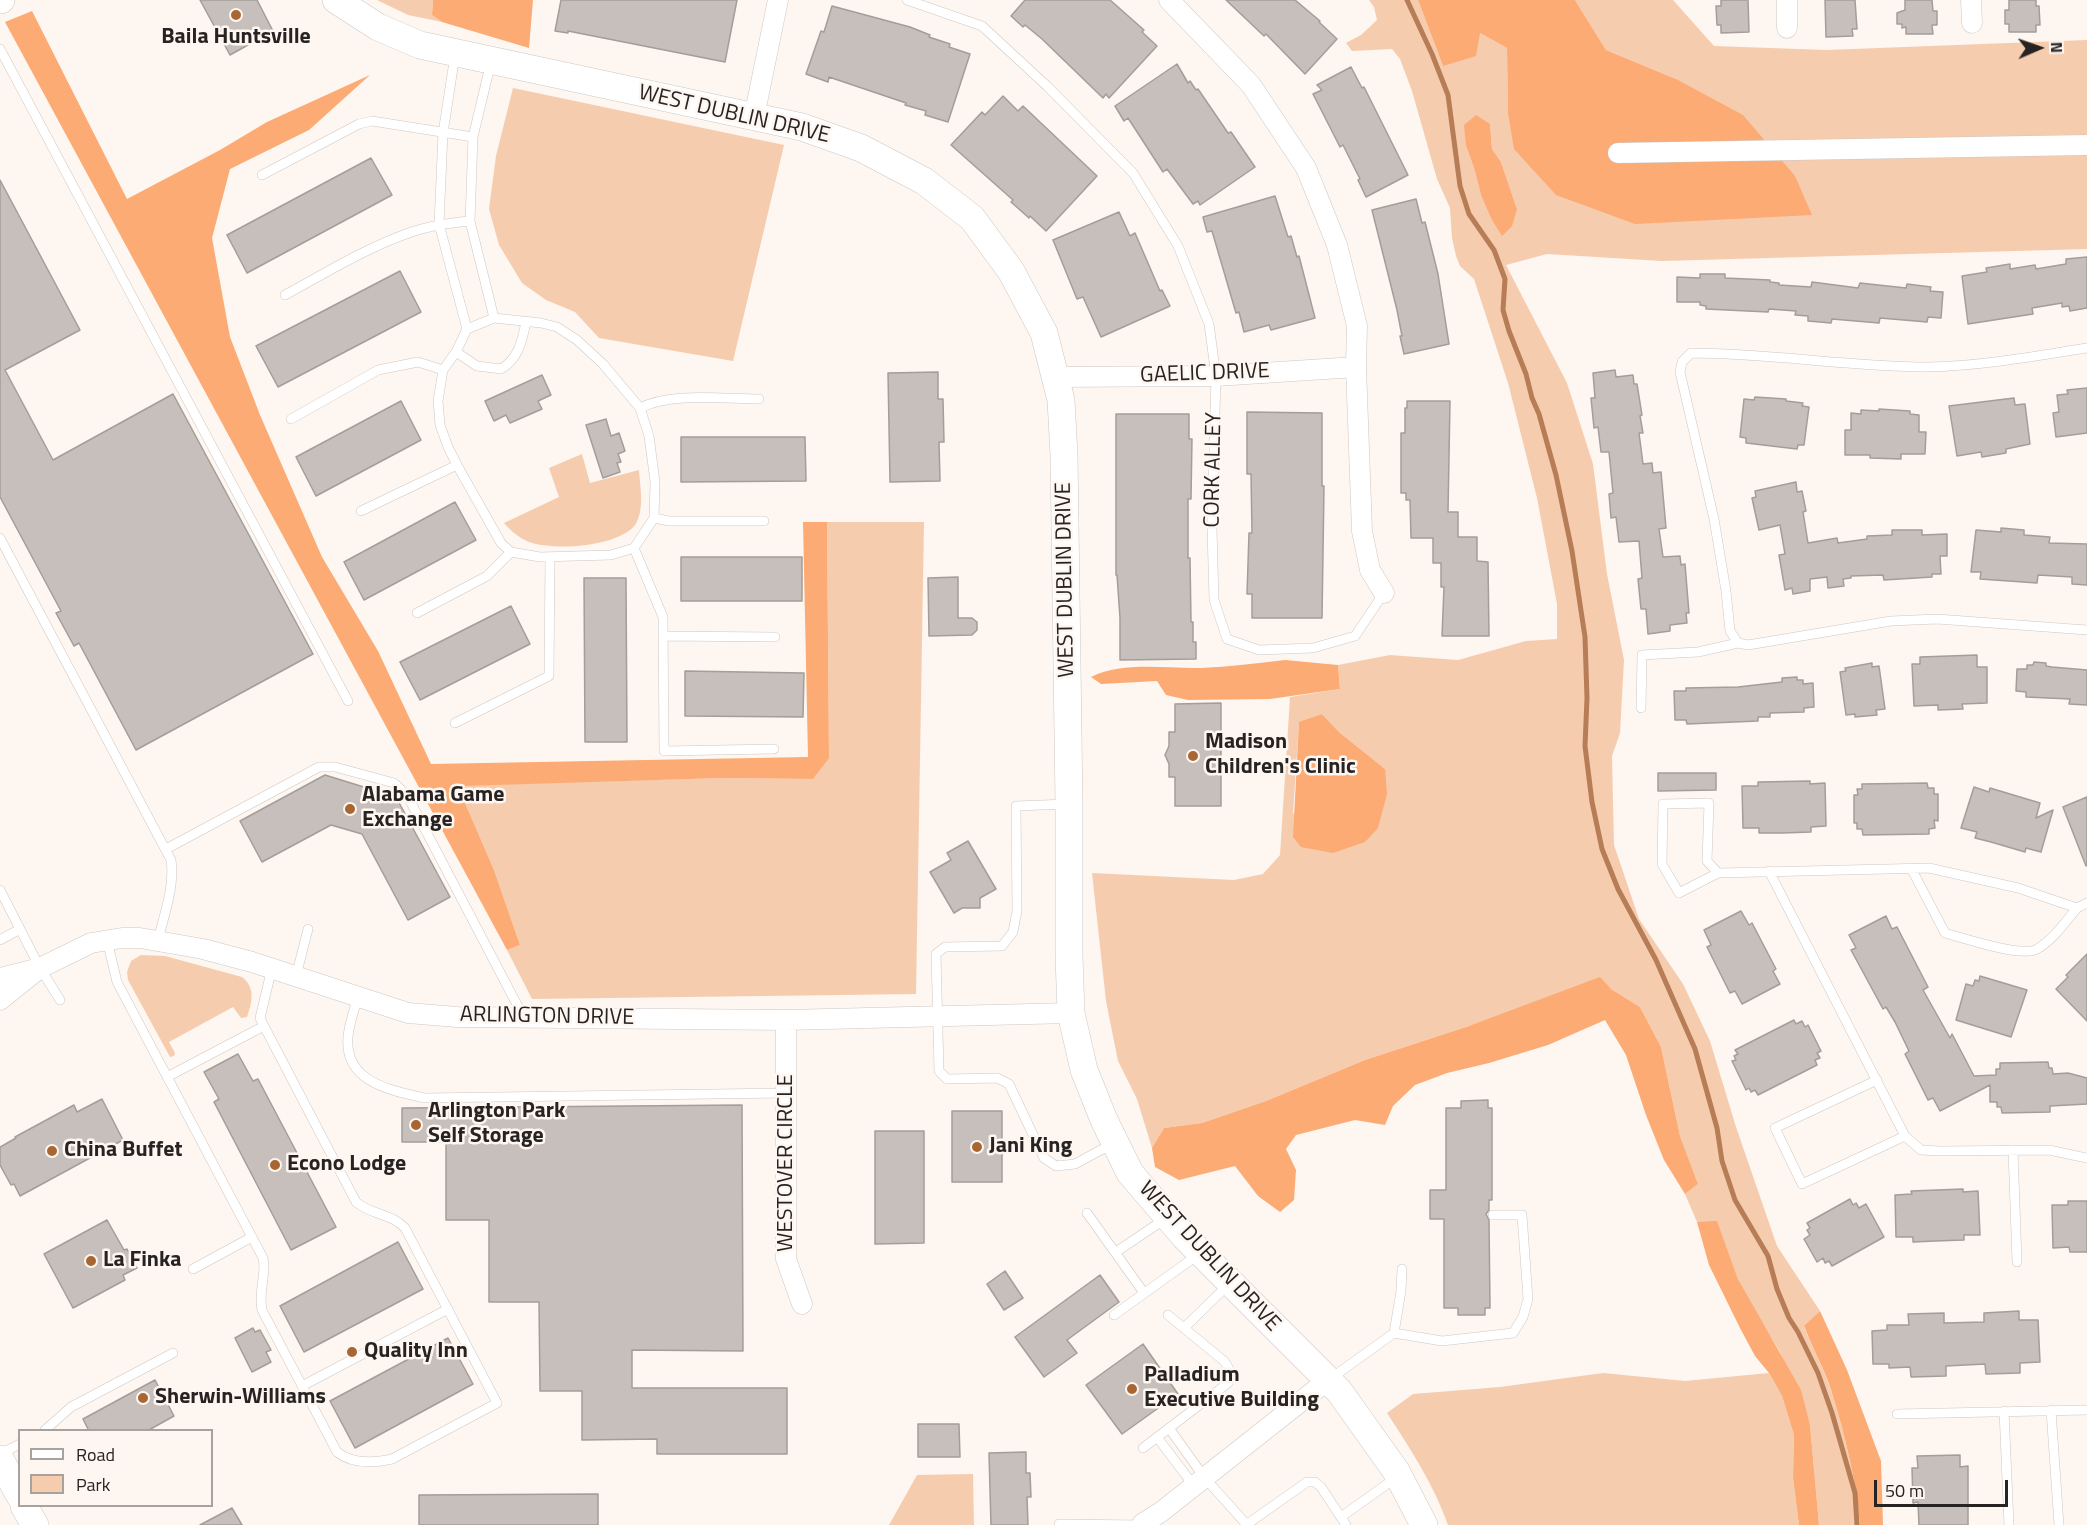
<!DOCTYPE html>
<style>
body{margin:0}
#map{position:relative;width:2087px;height:1525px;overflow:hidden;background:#fdf6f1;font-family:"Titillium Web",sans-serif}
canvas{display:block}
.legend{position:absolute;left:18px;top:1429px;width:195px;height:78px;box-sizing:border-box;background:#fdf6f1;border:2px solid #a7a29e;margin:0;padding:8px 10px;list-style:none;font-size:18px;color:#262322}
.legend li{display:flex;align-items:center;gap:12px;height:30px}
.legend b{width:30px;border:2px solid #a7a29e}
.north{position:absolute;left:2009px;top:18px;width:60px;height:60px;-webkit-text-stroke:4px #fdf6f1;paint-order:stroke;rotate:88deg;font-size:16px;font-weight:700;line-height:24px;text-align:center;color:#262322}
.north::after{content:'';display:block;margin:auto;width:21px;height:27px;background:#262322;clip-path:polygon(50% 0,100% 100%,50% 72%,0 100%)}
.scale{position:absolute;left:1874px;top:1480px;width:134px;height:27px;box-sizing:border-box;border:3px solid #262322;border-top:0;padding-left:8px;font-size:18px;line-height:21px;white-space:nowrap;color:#262322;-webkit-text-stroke:4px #fdf6f1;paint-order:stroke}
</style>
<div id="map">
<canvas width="2087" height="1525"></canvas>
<ul class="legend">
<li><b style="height:8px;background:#fff"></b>Road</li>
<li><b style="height:16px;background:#f6ccaf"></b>Park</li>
</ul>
<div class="north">N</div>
<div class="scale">50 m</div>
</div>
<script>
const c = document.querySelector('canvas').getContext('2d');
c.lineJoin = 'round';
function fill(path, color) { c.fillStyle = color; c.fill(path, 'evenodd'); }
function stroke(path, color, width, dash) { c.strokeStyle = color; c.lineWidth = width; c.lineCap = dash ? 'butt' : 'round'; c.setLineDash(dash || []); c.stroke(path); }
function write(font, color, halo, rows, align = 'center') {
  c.font = font + ' "Titillium Web",sans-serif'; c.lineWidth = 5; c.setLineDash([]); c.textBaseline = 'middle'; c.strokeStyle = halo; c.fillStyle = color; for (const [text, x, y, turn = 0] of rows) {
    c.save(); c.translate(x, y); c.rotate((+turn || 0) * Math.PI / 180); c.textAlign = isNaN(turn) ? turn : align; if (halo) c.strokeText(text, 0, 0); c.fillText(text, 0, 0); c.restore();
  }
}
const green = new Path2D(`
 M377,0H433L432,15L442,22L408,15Z
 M1369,0H1418L1443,66L1480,33L1507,48L1508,113L1676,79L1606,50L1575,0H1673L1714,46L1827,50L2087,40V249L1662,261L1547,254L1506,265L1567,383L1593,464L1607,574L1624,660L1620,733L1612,756L1614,845L1639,919L1683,984L1710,1041L1736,1127L1777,1246L1820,1311L1804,1327C1811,1345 1821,1363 1828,1382C1844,1427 1855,1477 1860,1525H1819L1810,1425L1780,1352L1757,1314L1738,1279L1717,1222H1697L1685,1194L1698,1184L1680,1136L1661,1047L1640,1007L1611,989L1469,1026L1365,1060L1266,1101L1202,1123L1164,1128L1152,1148L1137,1099L1118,1061L1106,1001L1092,873L1234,880L1263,874L1280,855L1290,697L1340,689L1338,665L1390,655L1458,660L1526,641L1557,639V604L1537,498L1508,383L1474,279L1460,266L1456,256L1452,238L1450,208L1437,179L1412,91L1400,59L1392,49L1352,51L1346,43L1361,35L1377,20L1374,7ZM1490,124L1492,149L1501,162L1517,209L1481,195L1474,168L1466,146ZM1322,714L1339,732L1385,769L1293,814L1299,723Z
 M513,88L784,145L733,361L599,338L575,312L546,300L522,283L499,245L489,209L496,156Z
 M582,454L590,483L639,470C640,486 645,511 635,525C618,547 554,551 529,542C519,538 511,531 504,523L559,497L549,468Z
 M827,522H924L916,994L532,999L507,950L520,945L494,870L465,803L463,785L722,778L813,779L829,757Z
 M141,955L165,956L242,977C256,988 252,1002 247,1017L241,1018L233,1007L169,1042L175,1053L174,1056L170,1057L128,980L127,972L131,961Z
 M1603,1373L1685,1381L1769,1373L1782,1396L1794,1435L1793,1478L1799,1525H1448C1434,1485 1410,1448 1387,1413L1413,1394L1500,1387Z
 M973,1474L974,1525H889L917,1475Z`);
const forest = new Path2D(`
 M433,0H533L529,48L442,22L432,15Z
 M1418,0H1575L1606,50L1676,79L1743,115L1795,176L1812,215L1635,224L1556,195L1514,149L1508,113L1507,48L1480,33L1476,56L1443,66Z
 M32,11L127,199L220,150L267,122L370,75L309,130L230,169L212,238L230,337L260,415L322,557L378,651L431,764L808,757L803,522H827L829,758L813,779L722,778L463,786L465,803L494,870L520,945L507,950L5,22Z
 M1476,115L1490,124L1492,149L1501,162L1517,209L1512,226L1502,236L1492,220L1481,195L1474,168L1466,146L1464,125Z
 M1285,660L1338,665L1340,689L1270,699L1188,700L1166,695L1157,681L1101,684L1091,677C1124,661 1165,669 1201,668C1229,667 1257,663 1285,660Z
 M1322,714L1339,732L1385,769L1387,794L1378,828L1365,842L1333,853L1301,847L1293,837L1299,722Z
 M1600,977L1611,989L1640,1007L1661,1047L1680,1136L1698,1184L1685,1194L1664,1160L1646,1115L1626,1055L1605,1020L1548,1045L1489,1063L1447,1073L1415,1085L1393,1106L1385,1125L1355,1120L1296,1135L1286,1149L1296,1170L1294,1200L1280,1212L1258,1196L1235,1166L1179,1180L1155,1167L1152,1148L1164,1128L1202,1123L1266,1101L1365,1060L1469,1026Z
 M1717,1221L1738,1279L1801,1390L1810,1425L1819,1525H1799L1793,1478L1794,1435L1782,1396L1769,1373L1755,1356L1740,1328L1709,1265L1697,1222Z
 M1820,1311L1847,1370L1881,1461L1883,1525H1860C1856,1479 1843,1425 1828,1381C1821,1363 1811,1345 1804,1326Z`);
const stream = new Path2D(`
 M1407,0L1432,54L1448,95L1460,186L1469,214L1494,250L1505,279L1503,310L1509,331L1526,374L1532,398L1539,414L1556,475L1572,551L1585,637L1587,698L1585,746L1592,802L1602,849L1618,889L1656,960L1695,1049L1717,1128L1722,1161L1735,1200L1768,1256L1777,1289L1789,1318L1798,1332L1818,1373L1832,1413L1855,1493L1857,1525`);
const building = new Path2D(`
 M200,0H257L273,31L230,55Z
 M561,0H737L725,62L568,31V33L555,31Z
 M1025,0H1110L1144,30L1142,32L1157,46L1109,98L1106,94L1103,98L1042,39L1025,25L1023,27L1011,16Z
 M1226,0H1295L1320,21L1319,22L1337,39L1305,74L1266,34L1264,36Z
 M1721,0H1748L1749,32L1721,33V25H1717L1716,6H1721Z
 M1825,0H1855L1857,29H1852L1853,36L1826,37Z
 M1905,0H1932L1933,11H1937V25H1932L1933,34H1906V27L1902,28V24H1897V13L1905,10Z
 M2009,0H2036V6H2039L2040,25H2036V32H2009V24H2005V10H2009Z
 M832,6L910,27L930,35L929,37L950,44L949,47L970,54L948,122L925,115L926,111L905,105L906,103L829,77L828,82L806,74L821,31L824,32Z
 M1177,64L1188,83L1190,81L1196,90L1198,89L1228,133L1231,132L1255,167L1200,205L1198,201L1193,204L1167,169L1163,172L1128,118L1124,121L1115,106Z
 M1351,67L1362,88L1364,87L1408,175L1366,197L1358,180L1360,179L1343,145L1340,147L1313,94L1322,90L1317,85Z
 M1003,96L1018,111L1023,106L1097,176L1046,231L1030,216L1029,218L1011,202L1013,200L951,145L982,112L985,115Z
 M371,158L392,195L247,273L227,235Z
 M0,180L80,330L5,370L53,460L173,394L313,654L136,750L79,643L74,646L56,613L61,611L0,497Z
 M1275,196L1288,237L1291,236L1297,257L1299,256L1315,318L1271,330L1269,325L1244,332L1239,312L1236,313L1212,231L1207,232L1203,217Z
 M1416,199L1422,223L1425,222L1438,274L1449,344L1404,354L1400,336H1402L1397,310L1372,210Z
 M1119,212L1130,236L1135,233L1160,291L1162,290L1170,306L1101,337L1083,297L1077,299L1053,240Z
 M2087,257V308L2070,311L2069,306L2062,307V303L2032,308L2033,314L1968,324L1962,276L1987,272L1986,268L2010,264V269L2035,265L2036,269L2066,264V259Z
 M400,271L421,312L278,387L256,346Z
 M1700,274H1725V278L1770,280V282L1779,283V285L1811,287L1812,282L1858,288L1860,283L1906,288L1907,284L1931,287L1930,291L1943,292L1941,318L1928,317L1927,322L1880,318L1879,323L1832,319L1831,323L1808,321V316L1795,315L1796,311L1769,309L1768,312L1706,309V306L1700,305V302H1677V277L1700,278Z
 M1615,370L1616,377L1633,375L1634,384H1637L1642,415L1640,416L1643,433H1639L1643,464L1652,463L1653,473L1661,472L1666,528L1659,529L1663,557L1680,556L1681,565L1685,564L1689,613H1686L1687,623L1670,625V631L1648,634L1646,609H1641L1638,579L1642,578L1639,541L1619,542L1616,517L1611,518L1609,494L1613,493L1609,452H1601L1598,427L1594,428L1591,398H1595L1593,373Z
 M938,372V399H943L944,442H939L940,481L890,482L888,373Z
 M542,375L551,395L538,401L542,409L510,423L506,415L494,421L485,401Z
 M2087,388V433L2056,437L2053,413L2059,412L2057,395L2068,394L2067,390Z
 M1755,397L1786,399V401L1803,403L1802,406L1809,407L1804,445H1798L1797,449L1746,443V438L1740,437L1744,399L1754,400Z
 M2014,398L2015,405L2025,404L2030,444L2006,449V453L1982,457L1981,452L1957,456L1949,406Z
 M401,401L421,440L316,496L296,457Z
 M1407,401H1450L1448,512H1458V537H1477V561L1488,562L1489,636H1442L1444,587H1441V563H1433V538H1411L1410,500H1406V493H1401V433H1405V408H1407Z
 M1879,409L1910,411V414L1919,415V432H1926L1925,454H1901V459L1870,458V455H1845V430H1851V413L1861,414V410L1879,411Z
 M1247,412L1322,413V486H1324L1322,618H1252V594H1247L1249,533H1252L1251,474H1247Z
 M1116,414H1189V439H1192L1191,499H1188V558H1190L1191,622H1193V642H1196V659L1120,660V618L1117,575H1116Z
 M606,419L611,436L619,433L625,451L618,454L621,462L617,463L620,472L603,478L586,425Z
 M681,437H805L806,481L681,482Z
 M1796,482L1797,492L1802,491L1806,511L1803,512L1808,543L1837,538L1838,543L1867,539V536L1892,535V530H1922V535L1947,534V556H1940L1941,574H1932V577L1884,580L1883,575L1851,576V578L1843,579L1844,586L1828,588L1827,577L1810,579V591L1793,594L1792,588L1785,590L1779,555L1785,554L1780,525L1759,530L1752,498L1756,497L1755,491Z
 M455,502L476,540L364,600L344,562Z
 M2001,528L2024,530V535L2050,537L2049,543L2087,544V585L2072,584V577L2038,575L2037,583L1980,579L1981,572H1971L1976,530L2001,532Z
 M681,557H802V601H681Z
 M958,577V618H972L977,622V630L972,635L929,636L928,578Z
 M584,578H626L627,742H585Z
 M511,606L530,644L420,700L400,662Z
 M1977,655V667H1987V703L1962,704L1963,709L1938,710V705L1914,706L1912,664H1920V657Z
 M2034,662L2046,663V666L2052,667L2087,670V705L2069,704L2070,699L2026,697V692L2016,691L2017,669H2027V665H2033Z
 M1872,663V667L1879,666L1885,709L1876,710L1877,715L1855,717V714L1846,715L1840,672L1846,671L1845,668Z
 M685,671L804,673L803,717L685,716Z
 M1797,677V680H1803V684L1813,683L1814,707L1804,708V712L1770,713V717H1758V721L1687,724L1686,720H1675L1674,691H1686V688L1738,687L1782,682V678Z
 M1221,703V806H1175V777H1169V764L1165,755L1169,746V732H1175V704Z
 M1658,773H1716V790L1658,791Z
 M325,775L396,797L450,897L408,920L362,834L331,825L262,862L240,821Z
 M1810,781V784L1825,783L1826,826L1811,827V832L1782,833H1759V828H1743L1742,786H1758V782Z
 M1927,783L1928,788H1934V794H1938V821L1934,820L1935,828L1929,829V834L1863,835L1862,829H1857V823H1854V795H1858L1857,789H1862V784Z
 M1974,787L1989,792L1990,788L2040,803L2036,818L2053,810L2041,852L2026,848L2025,852L1991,842L1975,838L1977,832L1961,828Z
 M2087,797V865L2086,866L2063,807Z
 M968,841L996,889L980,898V908H962L954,913L930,872L951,860L947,853Z
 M1741,911L1749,925L1752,923L1776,969L1773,971L1780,984L1742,1004L1735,991L1730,993L1707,947L1711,945L1704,930Z
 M1886,916L1892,929L1897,927L1928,987L1923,990L1950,1038L1952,1034L1974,1076L1996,1075V1069H2000V1063L2048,1062L2049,1068H2052L2053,1074L2068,1073L2087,1078V1104L2050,1106V1112L2002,1113L2001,1107H1997V1102H1990V1085L1940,1111L1933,1098L1928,1100L1905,1054L1909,1051L1895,1022L1886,1007L1883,1009L1851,950L1856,948L1849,935Z
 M2087,954V1021L2056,989L2068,977L2066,975Z
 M1980,976L2027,990L2011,1037L1956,1020L1966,984L1973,986L1975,980L1979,981Z
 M1794,1020L1796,1024L1802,1021L1805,1027L1808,1025L1821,1051L1817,1053L1820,1058L1815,1060L1817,1065L1758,1095L1755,1090L1751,1092L1749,1088L1746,1090L1732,1061L1736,1060L1734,1056L1738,1054L1735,1050Z
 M238,1054L253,1081L258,1079L336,1227L291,1250L214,1102L219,1099L204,1072Z
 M102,1099L123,1140L20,1196L14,1184L11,1185L0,1165V1147L16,1138L15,1137L74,1105L77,1112Z
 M1488,1100V1108H1492V1200H1489V1210L1486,1214L1489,1220L1490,1308H1485V1315H1458V1308H1444V1219H1430V1190H1446V1108H1461V1101Z
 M742,1105L743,1351L632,1350V1388H787V1454H657V1439L582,1440V1391H540L539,1302H489V1220H446V1142H402V1108Z
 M952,1111H1002V1182H952Z
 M875,1131H924V1243L875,1244Z
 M1963,1189V1192L1978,1191L1980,1235H1964V1240L1935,1241L1913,1242V1237H1896L1895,1195L1912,1194L1911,1191Z
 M1850,1199L1853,1205L1856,1203L1859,1208L1866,1204L1884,1237L1832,1266L1829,1261L1825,1263L1823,1258L1817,1262L1804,1239L1810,1235L1807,1230L1810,1228L1807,1223Z
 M2068,1201H2087V1252H2070L2069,1247L2053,1248L2052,1205H2068Z
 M107,1220L124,1250L127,1249L137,1268L123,1275L125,1280L73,1308L44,1254Z
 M398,1242L423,1289L304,1352L280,1306Z
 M1005,1271L1023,1298L1004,1310L987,1284Z
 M1100,1275L1119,1302L1067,1340L1077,1353L1044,1377L1015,1337Z
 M2019,1311V1320H2038L2040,1362L2020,1363V1373L1986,1374L1985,1364L1946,1366V1376L1911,1377L1910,1367L1889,1368V1364H1873L1872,1331L1887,1330V1325H1909L1908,1314L1944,1313V1323L1984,1322V1313Z
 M253,1328L255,1332L260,1330L271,1350L266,1352L271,1362L252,1372L235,1338Z
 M448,1338L473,1384L355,1448L330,1401Z
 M1143,1344L1178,1394L1122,1434L1086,1385Z
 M155,1380L174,1416L147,1431H89L83,1419Z
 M918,1424H959L960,1457H918Z
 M1026,1452V1473H1030L1031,1497H1027L1028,1525H991L989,1453Z
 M1960,1455V1467L1968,1466V1525H1919L1918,1502L1913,1503L1912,1468H1918L1917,1456Z
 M598,1494V1525H419V1495Z
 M232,1508L242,1525H200Z`);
const lane = new Path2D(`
 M907,0L982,26L1047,86L1133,173L1178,246L1209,324L1216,376L1212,529L1214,600L1227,639L1259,650L1313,648L1355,636L1384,593
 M0,49L348,701
 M455,55L443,133L439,224L467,329
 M491,62L473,137L470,221L494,318
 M262,175L359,124L372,121L473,137
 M285,295C324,274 364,249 406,234C426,226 448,223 470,221
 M456,352L477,366L501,369C519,358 522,341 526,322
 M640,408C671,392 724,399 759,399
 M291,419L378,370L418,362L443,370
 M361,511L457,465
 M654,518L655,482L649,436L640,408L603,364L577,340L557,327L541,323L494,318L467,329L456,352L443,370L438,401L440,425L448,447L457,465L501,543L511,552L540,557L611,555L634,548L654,518L669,521H764
 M0,538L171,860C175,886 164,915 158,940
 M634,548L663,617L664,751L774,749
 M417,613L487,576L511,552
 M663,636L775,637
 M1738,643L1730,631L1726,591L1714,519L1680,372L1682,362L1691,353C1770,353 1849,367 1928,367C1982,366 2035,356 2087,348
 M1641,708L1642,655L1698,652L1738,643L1748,645L1891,621L1937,619L2087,630
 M455,723L549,676L550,557
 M1709,803L1707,861L1718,873L1679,893L1662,864L1663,804Z
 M1067,804L1016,806L1017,911L1013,932L1002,946L945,947L936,954L939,1071L947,1079L997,1078L1009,1084L1044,1158L1056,1166L1075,1164L1112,1144
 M166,849L319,767H335L394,783L407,795L524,1018
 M1911,868L1945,933C1963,938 2022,958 2037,949C2053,940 2065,922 2077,908
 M1769,871L1905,1136L1921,1150L1940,1151L2049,1150L2087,1158
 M1718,873L1929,868L2018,888L2077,908L2087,903
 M0,890L40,968L60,1000
 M0,940L20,929
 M107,940L117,982L263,1258C267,1274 258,1290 262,1310L337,1452C352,1464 374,1463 392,1459L497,1403L405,1228C391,1213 371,1215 356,1202L264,1026L260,1018L272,968
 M296,976L308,929
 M358,995C355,1009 349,1023 348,1037C344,1082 390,1090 424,1098L786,1093
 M167,1077L264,1026
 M1877,1080L1775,1128L1802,1184L1905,1136
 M2013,1150L2017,1262
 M1087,1213L1144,1293
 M1116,1252L1165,1219
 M193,1269L252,1237
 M1114,1315L1199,1254
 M1184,1328L1229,1284
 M1394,1333L1442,1341L1513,1333L1523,1317L1528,1299L1522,1215H1493
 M1330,1379L1394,1333L1401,1291L1402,1269
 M302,1386L448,1309
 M2051,1410L2059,1525
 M2004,1411L2009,1525
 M1897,1414L2087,1410
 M1169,1428L1204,1477L1247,1525
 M45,1430L71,1407L173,1353
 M1157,1437L1194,1486
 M1143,1448L1228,1383C1231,1374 1230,1369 1224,1361L1168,1315
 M0,1454L20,1444
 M1341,1517L1397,1477
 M1059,1524L1142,1525
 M1246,1525L1307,1482H1315L1321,1487L1346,1525`);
const street = new Path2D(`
 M1169,0L1251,85L1306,168L1337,245L1357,326L1356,367L1362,531L1370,570L1384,593
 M1971,0L1972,23
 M1787,28V0
 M754,117L778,0
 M1618,153L2087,145
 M1055,377L1216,376L1356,367
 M0,978L40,968L91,943L122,938H140L203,949L252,962L408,1013L457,1017L786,1020L1071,1013
 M0,1000L35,972
 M786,1020V1259L802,1304
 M1142,1524L1161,1512L1328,1380`);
const secondary = new Path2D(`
 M0,0H1
 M336,0L378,27L420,45L802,127L861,148L924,181L972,218L1011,271L1044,333L1061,400L1064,455L1069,804V956L1071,1013L1084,1070L1104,1120L1130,1173L1184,1236L1339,1391L1396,1471L1424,1525
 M0,1459L20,1496
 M24,1506L35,1525`);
const markers = [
 [236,15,6,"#a86633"],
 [1193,756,6,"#a86633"],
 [350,809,6,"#a86633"],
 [416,1125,6,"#a86633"],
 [977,1147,6,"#a86633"],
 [52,1151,6,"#a86633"],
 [275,1165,6,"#a86633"],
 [91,1261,6,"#a86633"],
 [352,1352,6,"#a86633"],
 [1132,1389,6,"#a86633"],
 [143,1398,6,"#a86633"]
];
const poiNames = [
 ["Baila Huntsville",236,38,"center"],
 ["Madison",1205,743],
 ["Children's Clinic",1205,768],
 ["Alabama Game",362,796],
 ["Exchange",362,821],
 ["Arlington Park",428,1112],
 ["Self Storage",428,1137],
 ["Jani King",989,1147],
 ["China Buffet",64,1151],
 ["Econo Lodge",287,1165],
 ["La Finka",103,1261],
 ["Quality Inn",364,1352],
 ["Palladium",1144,1376],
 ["Executive Building",1144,1401],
 ["Sherwin-Williams",155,1398]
];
const streetNames = [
 ["WEST DUBLIN DRIVE",734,115,13],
 ["GAELIC DRIVE",1205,374,-2],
 ["CORK ALLEY",1214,470,-89],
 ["WEST DUBLIN DRIVE",1066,580,-91],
 ["ARLINGTON DRIVE",547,1017,1],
 ["WESTOVER CIRCLE",787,1163,-90],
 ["WEST DUBLIN DRIVE",1209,1257,47]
];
fill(green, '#f6ccaf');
fill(forest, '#fbab73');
stroke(stream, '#b67d56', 5);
fill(building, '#c6bfbb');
stroke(building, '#a49d99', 1.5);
stroke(lane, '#cec7c2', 10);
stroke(street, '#cec7c2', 21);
stroke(secondary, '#cec7c2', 28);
stroke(lane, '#fff', 9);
stroke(street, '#fff', 20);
stroke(secondary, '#fff', 27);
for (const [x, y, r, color] of markers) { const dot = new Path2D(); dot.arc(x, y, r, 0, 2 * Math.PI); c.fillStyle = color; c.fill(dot); stroke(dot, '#fdf6f1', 2); }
write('bold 22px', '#262322', '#fdf6f1', poiNames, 'left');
write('22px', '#262322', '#fdf6f1', streetNames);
</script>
